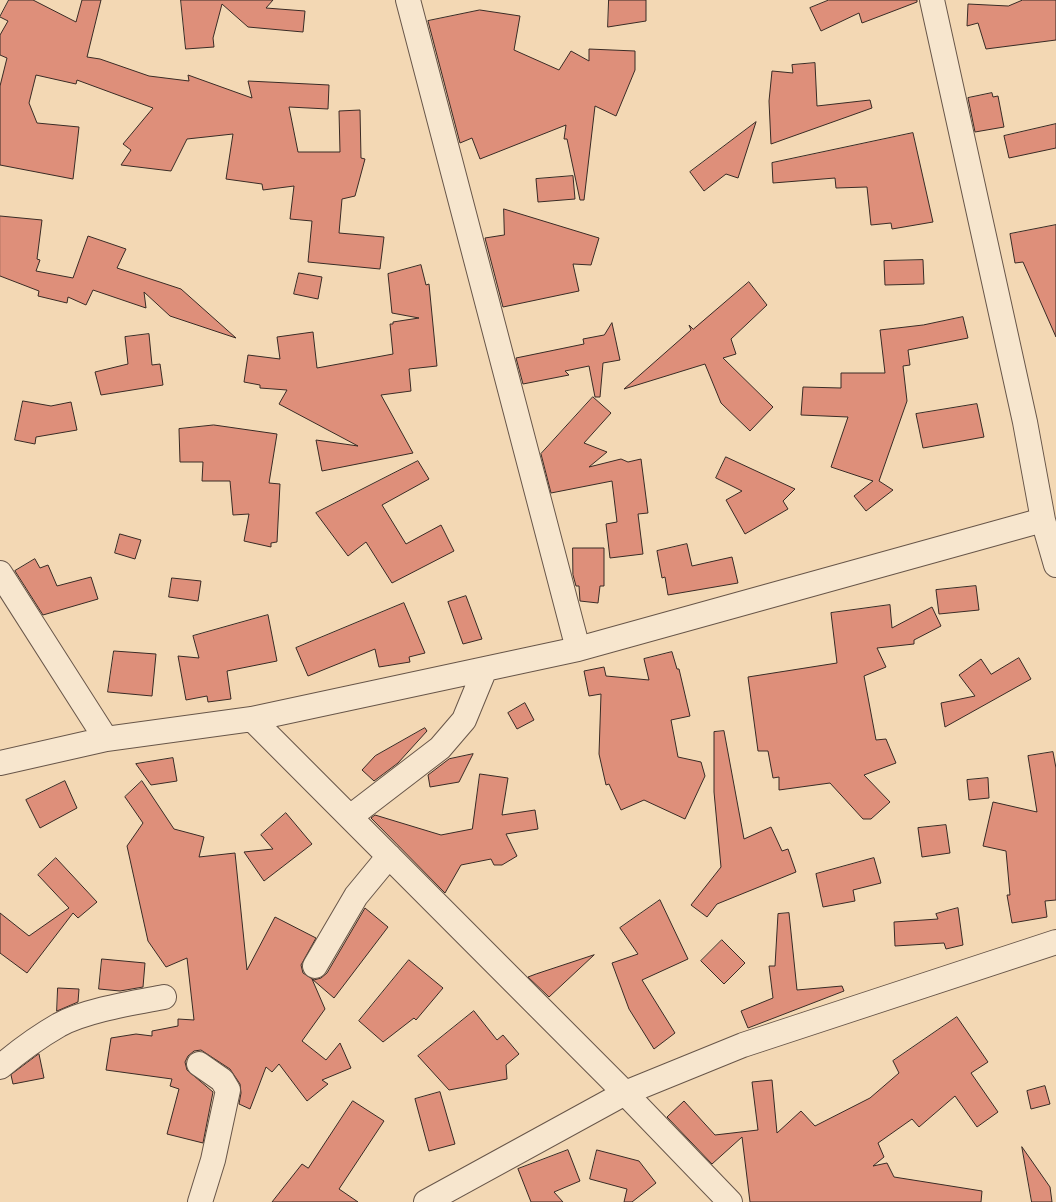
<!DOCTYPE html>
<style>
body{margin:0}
canvas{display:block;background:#f3d8b4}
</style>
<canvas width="1056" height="1202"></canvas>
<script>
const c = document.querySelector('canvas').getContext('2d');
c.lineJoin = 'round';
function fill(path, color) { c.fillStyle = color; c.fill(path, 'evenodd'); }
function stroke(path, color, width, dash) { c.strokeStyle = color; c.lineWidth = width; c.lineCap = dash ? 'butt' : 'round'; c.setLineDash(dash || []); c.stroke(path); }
const building = new Path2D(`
 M9,0H33L76,22L82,0H101L87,57L100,59L149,76L189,81L188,75L252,98L248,81L329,85L328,109L289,107L298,152H340L339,111L360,110L361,158L365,159L355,196L342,199L339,233L384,237L380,269L308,262L312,221L290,219L294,186L263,190L262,184L226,179L233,134L187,139L171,171L121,165L131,150L123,144L153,108L77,80L76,84L36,75L29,103L37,123L79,127L73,179L0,165V86L7,58L0,55V35L8,21L0,17Z
 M181,0H273L266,8L305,11L303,32L248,27L222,4L213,38L214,47L186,49Z
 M609,0H646V21L608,27Z
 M829,0H917V2L862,23L859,13L821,31L810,8Z
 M1023,0H1056V40L986,49L978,23L967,26L968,4L1008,6Z
 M480,10L520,16L514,50L559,70L571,51L589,61V49L635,51V70L616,116L595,106L584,200H580L567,139H564L566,125L480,159L472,138L460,143L428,21Z
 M815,63L817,106L870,100L872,108L771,144L769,101L772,71L793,73L792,65Z
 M992,93L993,97L998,96L1004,127L975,132L968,98Z
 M756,122L738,178L726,174L704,191L690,172Z
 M1056,124V148L1009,158L1004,136Z
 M913,133L933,222L892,229L891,223L871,225L867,187L836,188L835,178L773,183L772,163Z
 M573,176L575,199L538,202L536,179Z
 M504,209L599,238L591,265L573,264L579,291L503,307L485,238L504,235Z
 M0,216L42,220L37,259L40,260L36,271L73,278L88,236L126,249L117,268L181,289L236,338L170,316L144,292L146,308L93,290L86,305L68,297L67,303L38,296L39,291L0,276Z
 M1056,225V337L1023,262L1015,263L1010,234Z
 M923,260L924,284L885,285L884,261Z
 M421,265L426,285L429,284L437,366L409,369L411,391L381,395L413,453L322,471L316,440L358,446L279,404L287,390L260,388V385L244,382L248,355L280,359L277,337L313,332L317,368L393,354L390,324H393V322L419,318L392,313L388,274Z
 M299,273L322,277L318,299L294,294Z
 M749,282L767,305L731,339L736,354L723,358L773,407L750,431L721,403L705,364L624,389L691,330L689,325L693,329Z
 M963,317L968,338L908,350L910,365L903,366L907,401L879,481L893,490L866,511L854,496L873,481L831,467L848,417L801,415L803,387L841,388V373H885L880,330L923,325Z
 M612,323L620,360L603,363L600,397H595L589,366L565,371L569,375L523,384L516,358L584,344L583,339L604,335Z
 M149,334L152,365L160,364L163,385L101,395L95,372L128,364L125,337Z
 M593,397L611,413L584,443L607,452L589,467L621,459L628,462L641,459L648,513L638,514L643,554L610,558L606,524L617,522L612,481L551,493L541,454Z
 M23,401L51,406L71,402L77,430L36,437L35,444L15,440Z
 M977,404L984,437L923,448L916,414Z
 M214,425L277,434L269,483L280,484L277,542L271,543V547L244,541L249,514L233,515L230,481H202L203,462H180L179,429Z
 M726,457L795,489L783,501L788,509L745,534L726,500L742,491L716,478Z
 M418,461L429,479L382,505L406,544L441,525L454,551L392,583L366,542L348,556L316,513Z
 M120,534L141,540L135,559L115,553Z
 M687,544L692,566L732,557L738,583L668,595L665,577L662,578L657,551Z
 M573,548H604V586H600L598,603L580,601L579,586H576L573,575Z
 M35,559L40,568L48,565L57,586L91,577L98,599L43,615L15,571Z
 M172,578L201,581L198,601L169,597Z
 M976,586L979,610L939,614L936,590Z
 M466,596L482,639L463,644L448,602Z
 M404,603L425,653L409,657L410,662L379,667L375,649L308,676L296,648Z
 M890,605L892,628L932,607L941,626L914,640V644L877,648L886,667L864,676L876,740L886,739L896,763L864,775L890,802L871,819H863L830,783L779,790V777L773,778L768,751H758L748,677L837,663L831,613Z
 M268,615L277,661L227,671L231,699L208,702L207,696L186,700L178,656L199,658L193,636Z
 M114,651L156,654L152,696L108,692Z
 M672,652L677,669H679L690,716L671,720L678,757L701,762L705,776L685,819L644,800L621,810L609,784L606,785L599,754L601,694L589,696L584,671L604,667L606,676L649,680L644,659Z
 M1019,658L1031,679L945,727L941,703L975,696L959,675L981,659L991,674Z
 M525,703L534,720L517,729L508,713Z
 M425,728L427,731L398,763L374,781L362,770L375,756Z
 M724,731L744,839L771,827L782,851L788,849L796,872L717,904L707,917L691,905L721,867L714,792V732Z
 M1053,752L1056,768V900L1045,901L1047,917L1012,923L1007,895H1010L1006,851L983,846L993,802L1037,812L1028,756Z
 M473,754L459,782L430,787L428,775L449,759Z
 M173,758L177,781L151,785L136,764Z
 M480,774L508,778L502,815L535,810L538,829L506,834L517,856L502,865H494L491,859L461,865L445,893L371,818L375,815L441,835L472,829Z
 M988,778L989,798L969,800L967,780Z
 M65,781L77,808L40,828L26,800Z
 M142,781L174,829L204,837L199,857L235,853L247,970L275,917L316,938L301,965L303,973L314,980L321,978L327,973L365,908L388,927L334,998L312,979L325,1009L302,1041L326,1060L340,1043L351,1068L322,1080L328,1084L307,1101L279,1064L272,1072L266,1067L250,1109L239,1104L241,1093L240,1084L230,1069L201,1050L194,1051L188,1056L185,1062L187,1070L213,1092L203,1143L167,1134L179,1089L170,1086L172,1079L106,1070L111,1038L136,1034L152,1036V1031L178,1026V1019L194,1020L187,958L166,967L148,941L127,846L143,823L125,797Z
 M286,813L312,844L264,881L244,852L273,849L261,835Z
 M946,825L950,853L922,857L918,828Z
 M56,858L97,902L78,918L73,913L27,973L0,953V913L29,936L69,908L38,875Z
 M874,858L881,883L853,890L855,901L823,907L816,874Z
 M660,900L688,959L642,980L675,1033L654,1049L629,1009L612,963L638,954L620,928Z
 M958,908L963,945L946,949L944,943L895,946L894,922L938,919L936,914Z
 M789,913L797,990L842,986L844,991L748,1028L741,1011L773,998L769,966H775L778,914Z
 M722,940L745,963L724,984L701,961Z
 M594,955L549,997L528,977L536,974Z
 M102,959L145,963L143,987L120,991L99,989Z
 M409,960L443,988L416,1020L414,1018L383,1042L359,1021Z
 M58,988L79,989L78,1002L57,1011Z
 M474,1011L497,1040L503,1035L519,1054L506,1065L507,1079L449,1090L418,1056Z
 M957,1017L988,1062L971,1073L998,1112L977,1127L955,1096L919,1127L912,1119L878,1143L884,1157L873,1166L887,1163L894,1177L982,1191L981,1202H750L742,1137L712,1164L667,1117L684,1101L715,1135L758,1130L752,1082L772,1080L777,1133L801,1111L815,1126L870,1098L899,1073L893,1061Z
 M39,1054L44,1078L13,1084L11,1075Z
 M1045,1086L1050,1104L1031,1109L1027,1091Z
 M440,1092L455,1144L429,1151L415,1099Z
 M353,1101L384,1121L339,1189L358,1202H272L302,1164L308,1168Z
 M1022,1147L1050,1187L1052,1202H1032Z
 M568,1150L580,1181L554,1192L563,1202H531L518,1169Z
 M597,1150L639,1161L656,1183L632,1202H624L627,1189L590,1179Z`);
const minor = new Path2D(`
 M408,0L578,649
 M932,0L1025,422L1043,520L1056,565
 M0,573L106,739
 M252,719L625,1093L730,1202
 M0,763L106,739L252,719L578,649L1043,520
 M350,817L440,748L464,720L485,669
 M315,966L356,896L389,856
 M199,1064L222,1080L228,1090L213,1160L200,1202
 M0,1067C19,1051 38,1037 59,1025C87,1010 133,1003 164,997
 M426,1202L625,1093L743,1045L1056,942`);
fill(building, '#de8f7a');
stroke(building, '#392b25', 1);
stroke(minor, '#685649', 26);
stroke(minor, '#f7e6ce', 24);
</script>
